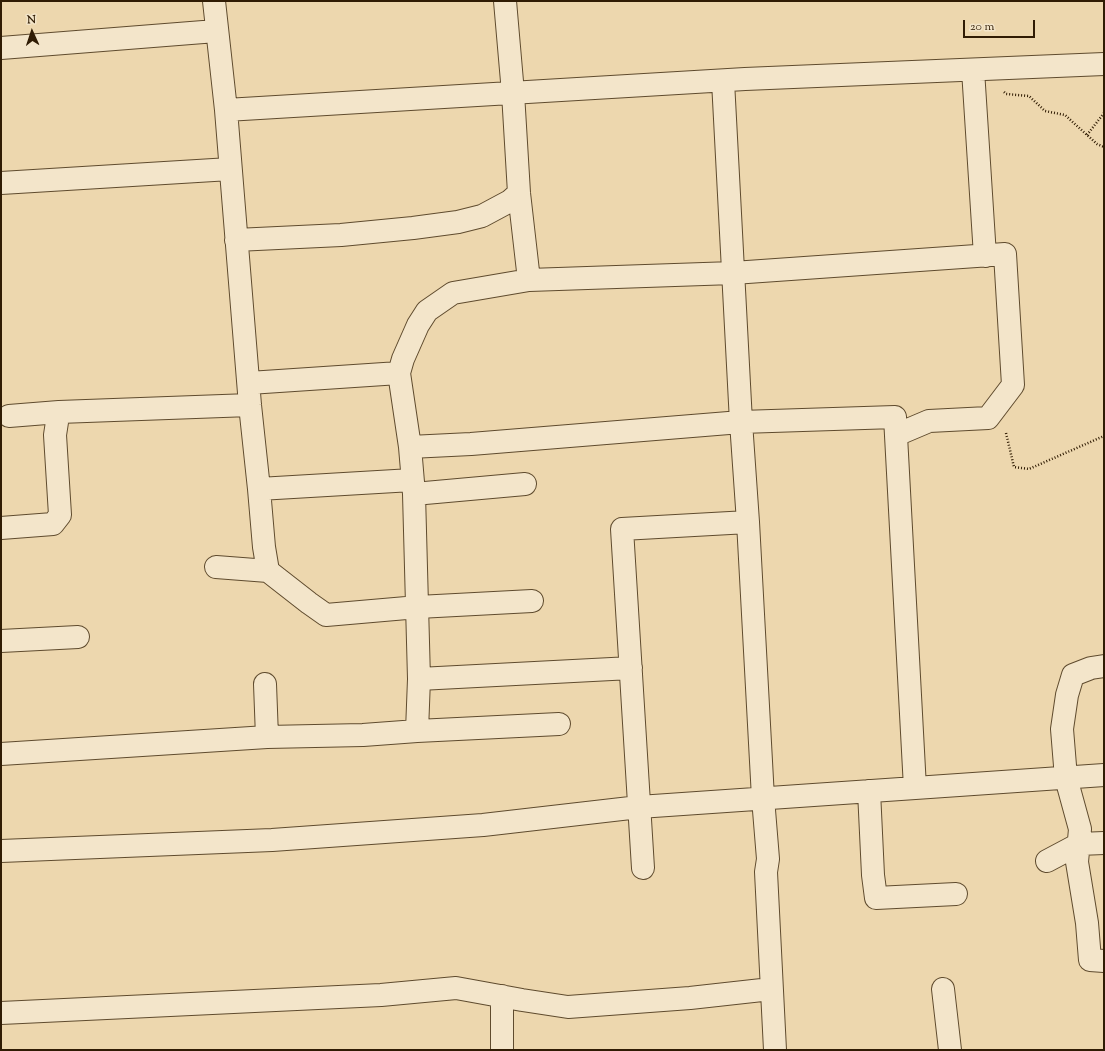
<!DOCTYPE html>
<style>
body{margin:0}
#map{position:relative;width:1105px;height:1051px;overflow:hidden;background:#edd7ae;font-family:"Sorts Mill Goudy",serif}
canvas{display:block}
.frame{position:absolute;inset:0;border:2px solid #301c04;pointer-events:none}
.north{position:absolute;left:12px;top:12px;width:40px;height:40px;-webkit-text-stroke:3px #f3e5ca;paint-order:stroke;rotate:357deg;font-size:11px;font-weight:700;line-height:16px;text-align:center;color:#301c04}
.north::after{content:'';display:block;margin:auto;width:14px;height:18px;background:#301c04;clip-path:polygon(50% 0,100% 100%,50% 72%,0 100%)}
.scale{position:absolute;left:963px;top:20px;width:72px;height:18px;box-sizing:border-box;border:2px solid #301c04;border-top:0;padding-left:5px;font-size:12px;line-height:14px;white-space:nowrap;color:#301c04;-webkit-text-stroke:3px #f3e5ca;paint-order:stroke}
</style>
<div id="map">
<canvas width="1105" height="1051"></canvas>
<div class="frame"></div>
<div class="north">N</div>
<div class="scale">20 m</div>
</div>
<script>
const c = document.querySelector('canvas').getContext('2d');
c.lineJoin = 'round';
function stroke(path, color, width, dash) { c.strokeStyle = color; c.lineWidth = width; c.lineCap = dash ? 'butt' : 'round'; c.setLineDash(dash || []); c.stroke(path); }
const path = new Path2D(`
 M1004,92L1006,94L1029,96L1045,111L1065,115L1097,144L1104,147
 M1087,135L1104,113
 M1006,433L1014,467L1029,469L1104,436`);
const minor = new Path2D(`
 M214,1L226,110L250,405L259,489L264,547L268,571L309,603L326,615L418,607L532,601
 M505,1L513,93L519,193L529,280
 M1,48L216,31
 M973,70L985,256
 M723,81L741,422L748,522L763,798L768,859L766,872L775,1050
 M226,110L745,79L1104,64
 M1,183L230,169
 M236,240L341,235L413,228L458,222L482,216L510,201L519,193
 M399,373L403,359L418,325L427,311L453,293L529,280L733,273L1005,254L1013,385L988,418L929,421L896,435
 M249,383L399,373L410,447L414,494L419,679L417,731
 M9,416L59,412
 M410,447L471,444L741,422L895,417L915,788
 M259,489L412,480
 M414,494L525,484
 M1,528L53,524L60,515L55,435L57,422L59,412L250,405
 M216,567L268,571
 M1,641L78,637
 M1104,666L1091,668L1073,675L1067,695L1062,729L1066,778L1080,829L1077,862L1087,923L1090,960L1104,961
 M419,679L631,668
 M265,684L267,737L363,735L417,731L559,724
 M1,754L267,737
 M869,791L873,875L876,898L956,894
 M1,851L272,840L483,825L639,807L1104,775
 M1047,861L1079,844L1104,843
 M643,868L622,529L748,522
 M943,989L950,1050
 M1,1013L381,995L456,988L522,1000L568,1007L690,998L771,989
 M502,1050V996`);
stroke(minor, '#5f4b2e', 24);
stroke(path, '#301c04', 2.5, [1, 2]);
stroke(minor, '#f3e5ca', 22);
</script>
